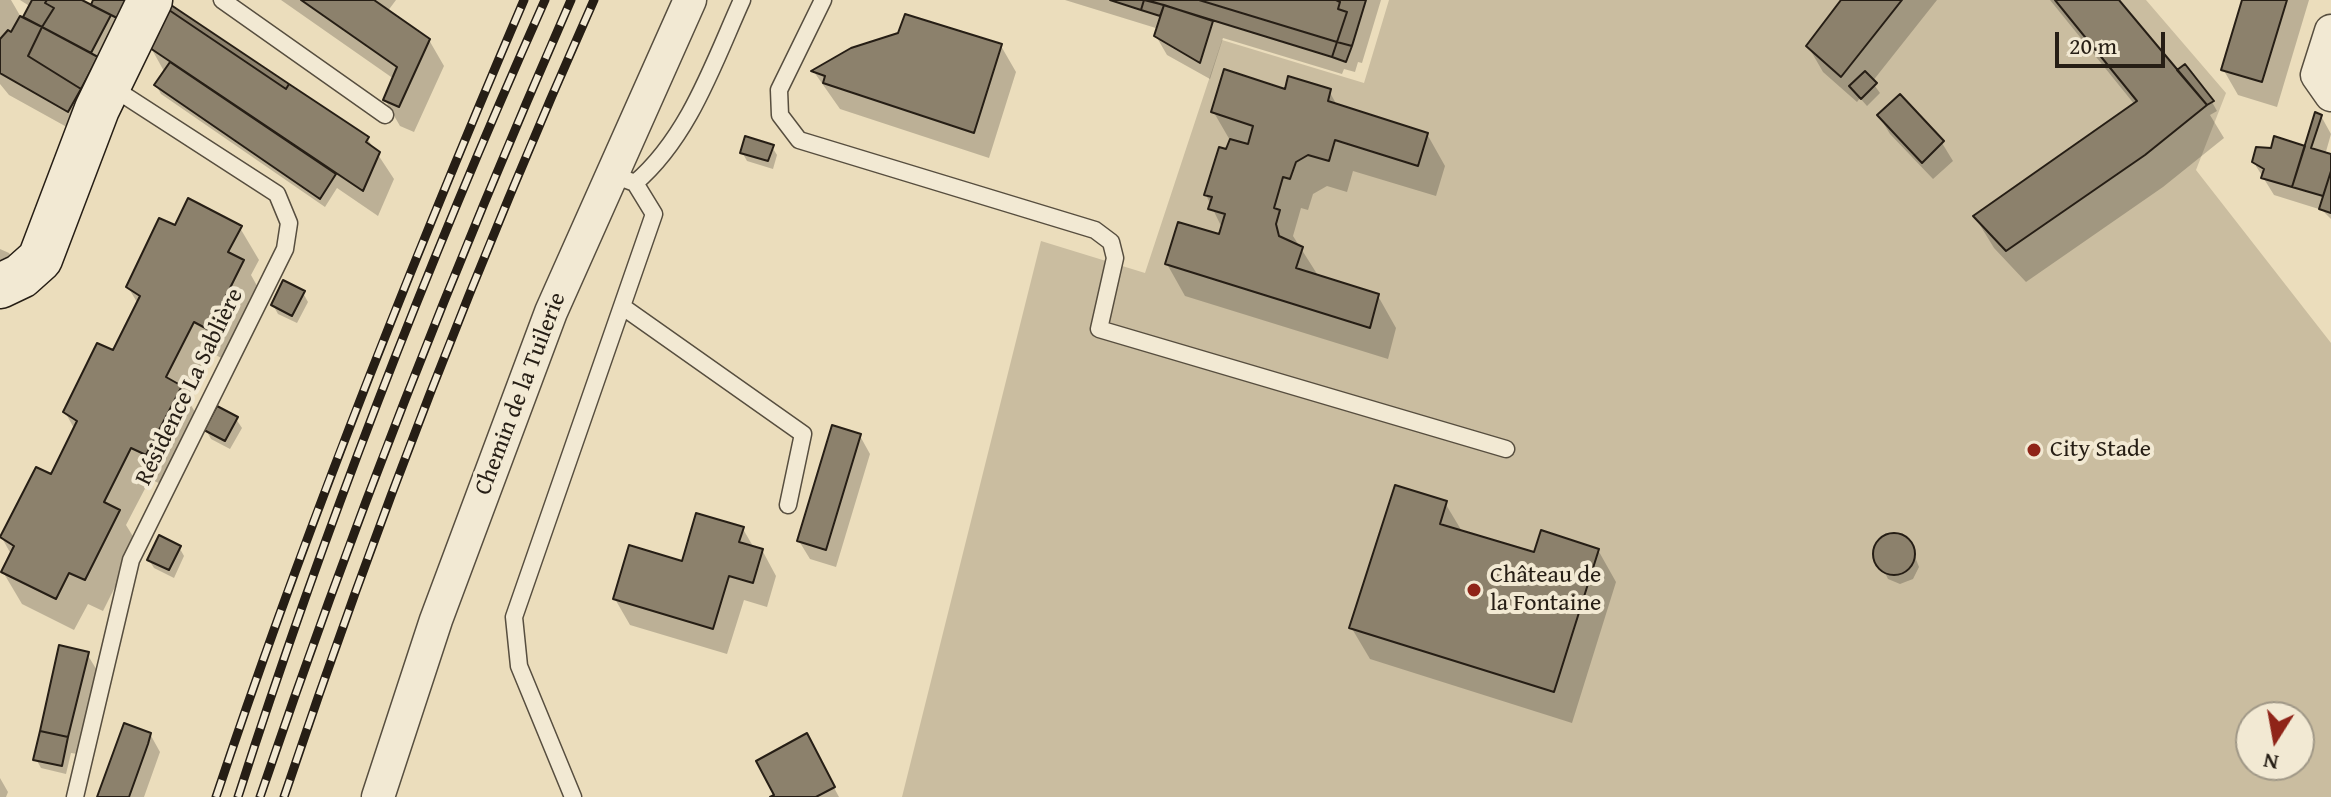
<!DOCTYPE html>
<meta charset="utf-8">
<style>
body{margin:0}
#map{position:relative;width:2331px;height:797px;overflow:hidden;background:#ebddbc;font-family:"Gentium Book Plus",serif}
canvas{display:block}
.north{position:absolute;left:2235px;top:701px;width:80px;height:80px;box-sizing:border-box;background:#f2e9d3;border:2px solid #a09887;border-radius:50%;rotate:191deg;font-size:22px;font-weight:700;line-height:32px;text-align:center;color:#261e15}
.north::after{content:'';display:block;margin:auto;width:28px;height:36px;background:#8f2418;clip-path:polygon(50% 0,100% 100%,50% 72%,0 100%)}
.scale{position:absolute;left:2055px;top:32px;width:110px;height:36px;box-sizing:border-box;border:4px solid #261e15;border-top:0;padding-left:10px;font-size:24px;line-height:28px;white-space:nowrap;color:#261e15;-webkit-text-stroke:6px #f2e9d3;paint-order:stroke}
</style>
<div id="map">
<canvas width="2331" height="797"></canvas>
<div class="north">N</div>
<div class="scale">20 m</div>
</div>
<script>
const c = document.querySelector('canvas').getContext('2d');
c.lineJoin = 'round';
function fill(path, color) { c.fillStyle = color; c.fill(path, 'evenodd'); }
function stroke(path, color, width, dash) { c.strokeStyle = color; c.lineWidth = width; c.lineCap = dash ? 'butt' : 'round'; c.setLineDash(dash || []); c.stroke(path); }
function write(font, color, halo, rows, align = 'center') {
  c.font = font + ' "Gentium Book Plus",serif'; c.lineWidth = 8; c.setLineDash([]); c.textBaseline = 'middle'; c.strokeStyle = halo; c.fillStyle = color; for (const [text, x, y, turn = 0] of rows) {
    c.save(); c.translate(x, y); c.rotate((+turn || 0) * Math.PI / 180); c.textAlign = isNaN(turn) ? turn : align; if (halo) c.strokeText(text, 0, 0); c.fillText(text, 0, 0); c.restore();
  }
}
const green = new Path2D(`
 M1389,0H2146L2226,93L2196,170L2331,343V797H902L1041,241L1145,273L1222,40L1364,83ZM2251,717H2299V765H2251Z`);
const shadow = new Path2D(`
 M0,0H11L22,19L29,22L26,17L31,7L20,0H78L92,7L96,0H147L83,136L9,95L0,84Z
 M281,0H396L387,12L429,40L444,66L414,132L400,126L385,100L394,79Z
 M1065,0H1381L1362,63L1358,62L1355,72L1344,69L1342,74L1223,38L1210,79L1167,55L1156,36L1159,29Z
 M1844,0H1937L1872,82L1880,93L1867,106L1860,98L1857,102L1823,72L1808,46Z
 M2050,0H2117L2177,72L2184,67L2212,102L2217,111L2210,115L2224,138L2163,187L2026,282L1994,248L1975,217L2135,105Z
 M2244,0H2309L2277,107L2238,95L2223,69Z
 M150,46L367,138L394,179L378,216L337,188L325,207L161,94L156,85L165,73Z
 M1001,46L1016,72L989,158L840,109L814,72Z
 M1287,91H1329L1338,107L1427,134L1445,166L1436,196L1353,171L1347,192L1327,186L1313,194L1308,210L1301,208L1293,236L1319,277L1378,296L1396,328L1388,359L1185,296L1167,264L1221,236L1223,230L1206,195L1231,142L1213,111Z
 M1879,116L1942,143L1953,161L1933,179L1890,134Z
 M2321,116L2331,134L2325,155L2331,157V219L2322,210L2274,195L2256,166L2258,149H2306Z
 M772,147L777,155L773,169L747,161L742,152Z
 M176,227L240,228L259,260L251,275L261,293L227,361L212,353L188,400L199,419L165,486L150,479L126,525L137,543L103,611L88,604L74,630L22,604L3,572L12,556L2,538L36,470L52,477L75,430L65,412L114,353L138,304L128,287Z
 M0,249L9,253L14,261L0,273Z
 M303,293L308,302L297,323L278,314L273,305Z
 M236,419L242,428L230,449L211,439L206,430Z
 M860,436L870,454L836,567L810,559L799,541Z
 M1445,503L1463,533L1535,555L1598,550L1616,582L1572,723L1370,659L1351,627Z
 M743,529L754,548L762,550L776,576L767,607L744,600L727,654L630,625L615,599Z
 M1899,536L1910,544L1919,567L1913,579L1900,584L1888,579L1875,552L1882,540Z
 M179,547L184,556L174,578L154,568L149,560Z
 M87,654L98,672L78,754L71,753L66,774L41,768L36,759Z
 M150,734L160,752L144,797H100Z
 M816,754L839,797H774Z
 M0,778L8,792L6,797H0Z`);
const building = new Path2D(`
 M32,0H47L45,3L54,8L42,27L23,17Z
 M47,0H82L111,15L91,53L42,27L54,8L45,3Z
 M93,0H128L119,19L91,5Z
 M301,0H374L430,39L399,107L383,100L397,67Z
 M1110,0H1144L1141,10Z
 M1144,0L1164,5L1160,16L1141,10Z
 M1147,0H1199L1337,42L1332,57Z
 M1199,0H1336L1340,2L1338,9L1347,12L1337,42Z
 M1336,0H1366L1352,46L1337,42L1347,12L1338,9L1340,2Z
 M1841,0H1902L1841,77L1806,46Z
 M2055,0H2119L2207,105L2145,155L2006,251L1973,216L2137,101Z
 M2242,0H2287L2262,82L2221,70Z
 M171,5L289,84L286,89L169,10Z
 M1164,5L1213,21L1200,63L1154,36Z
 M169,10L286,89L289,84L369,137L366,142L380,152L363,191L147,46Z
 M905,14L1002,44L974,133L823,83L825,76L811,71L851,48L898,33Z
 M20,16L42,27L28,56L81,89L68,112L0,73V39L8,30L11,32Z
 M42,27L98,57L81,89L28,56Z
 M1337,42L1352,46L1346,62L1332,57Z
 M170,62L336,174L320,199L154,85Z
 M2185,64L2214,101L2207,105L2177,70Z
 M1224,69L1285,89L1288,76L1331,89L1328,101L1428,133L1418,166L1335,140L1329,161L1308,155L1296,162L1290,179L1283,177L1274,208L1280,210L1276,224L1279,236L1303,247L1296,268L1379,294L1370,328L1165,264L1178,222L1219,234L1225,214L1208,209L1212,197L1204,195L1219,147L1226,149L1230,139L1248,144L1253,126L1211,112Z
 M1865,71L1877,83L1861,99L1849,86Z
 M1900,94L1944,141L1922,163L1877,115Z
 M2315,112L2322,115L2311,148L2331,154V171L2323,196L2292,187Z
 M745,136L774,145L768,161L740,153Z
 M2274,136L2305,146L2292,187L2261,178L2264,169L2252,162L2256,147L2271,148Z
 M2331,171V213L2319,209Z
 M188,198L242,226L228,252L244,260L209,330L194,322L166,377L182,386L146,455L131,448L104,502L120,510L85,580L69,573L56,599L1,572L14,546L0,537L36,467L51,474L77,421L63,412L97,343L113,350L140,296L126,287L159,218L175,225Z
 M283,280L305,291L292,316L271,305Z
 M217,406L238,417L225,441L204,430Z
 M832,425L861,434L826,550L797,541Z
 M1395,485L1447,501L1440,524L1534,552L1541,530L1599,549L1554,692L1349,628Z
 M696,513L744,527L739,542L763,549L753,583L729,576L713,629L613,599L629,545L682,561Z
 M1873 554a21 21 0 1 1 42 0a21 21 0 1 1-42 0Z
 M159,535L181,546L169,570L147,560Z
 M59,645L89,652L68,737L40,731Z
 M124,723L151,733L148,744L129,797H97Z
 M40,731L68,737L62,766L33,760Z
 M807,733L835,787L816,797H770L774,795L756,761Z`);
const lane = new Path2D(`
 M222,0L385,115
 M823,0L779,90L780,115L799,140L1095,230L1111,242L1115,258L1099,329L1506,449
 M627,180L635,183C689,137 714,62 742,0
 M623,307L803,434L788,505
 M75,797L131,560L285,249L289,223L277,194L110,86
 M573,797L519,666L514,617L654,214L635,183`);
const street = new Path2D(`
 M2331,31L2317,75L2331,95
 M378,797L436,620L551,312L690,0`);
const secondary = new Path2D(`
 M0,286L21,276L40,259L97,109L150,0`);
const rail = new Path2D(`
 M216,797C306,527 412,262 524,0
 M238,797C325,526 429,260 545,0
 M260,797C352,526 456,262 571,0
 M284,797C375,526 478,261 594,0`);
const markers = [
 [2034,450,8,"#8f2418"],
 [1474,590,8,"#8f2418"]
];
const streetNames = [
 ["Résidence La Sablière",190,387,-64],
 ["Chemin de la Tuilerie",521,394,-69]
];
const poiNames = [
 ["City Stade",2050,450],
 ["Château de",1490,576],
 ["la Fontaine",1490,604]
];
fill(green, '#cabda0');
fill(shadow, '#0003');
fill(building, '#8c816c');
stroke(building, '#261e15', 2);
stroke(lane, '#574e3f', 19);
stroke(street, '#574e3f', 35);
stroke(secondary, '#261e15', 47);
stroke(lane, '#f2e9d3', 16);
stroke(street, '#f2e9d3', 32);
stroke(secondary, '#f2e9d3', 44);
stroke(rail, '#261e15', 9);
stroke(rail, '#f2e9d3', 6, [18]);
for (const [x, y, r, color] of markers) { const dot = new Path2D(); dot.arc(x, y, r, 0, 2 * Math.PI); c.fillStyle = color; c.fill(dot); stroke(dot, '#f2e9d3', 3); }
write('24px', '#261e15', '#f2e9d3', streetNames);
write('24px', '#261e15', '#f2e9d3', poiNames, 'left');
</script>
